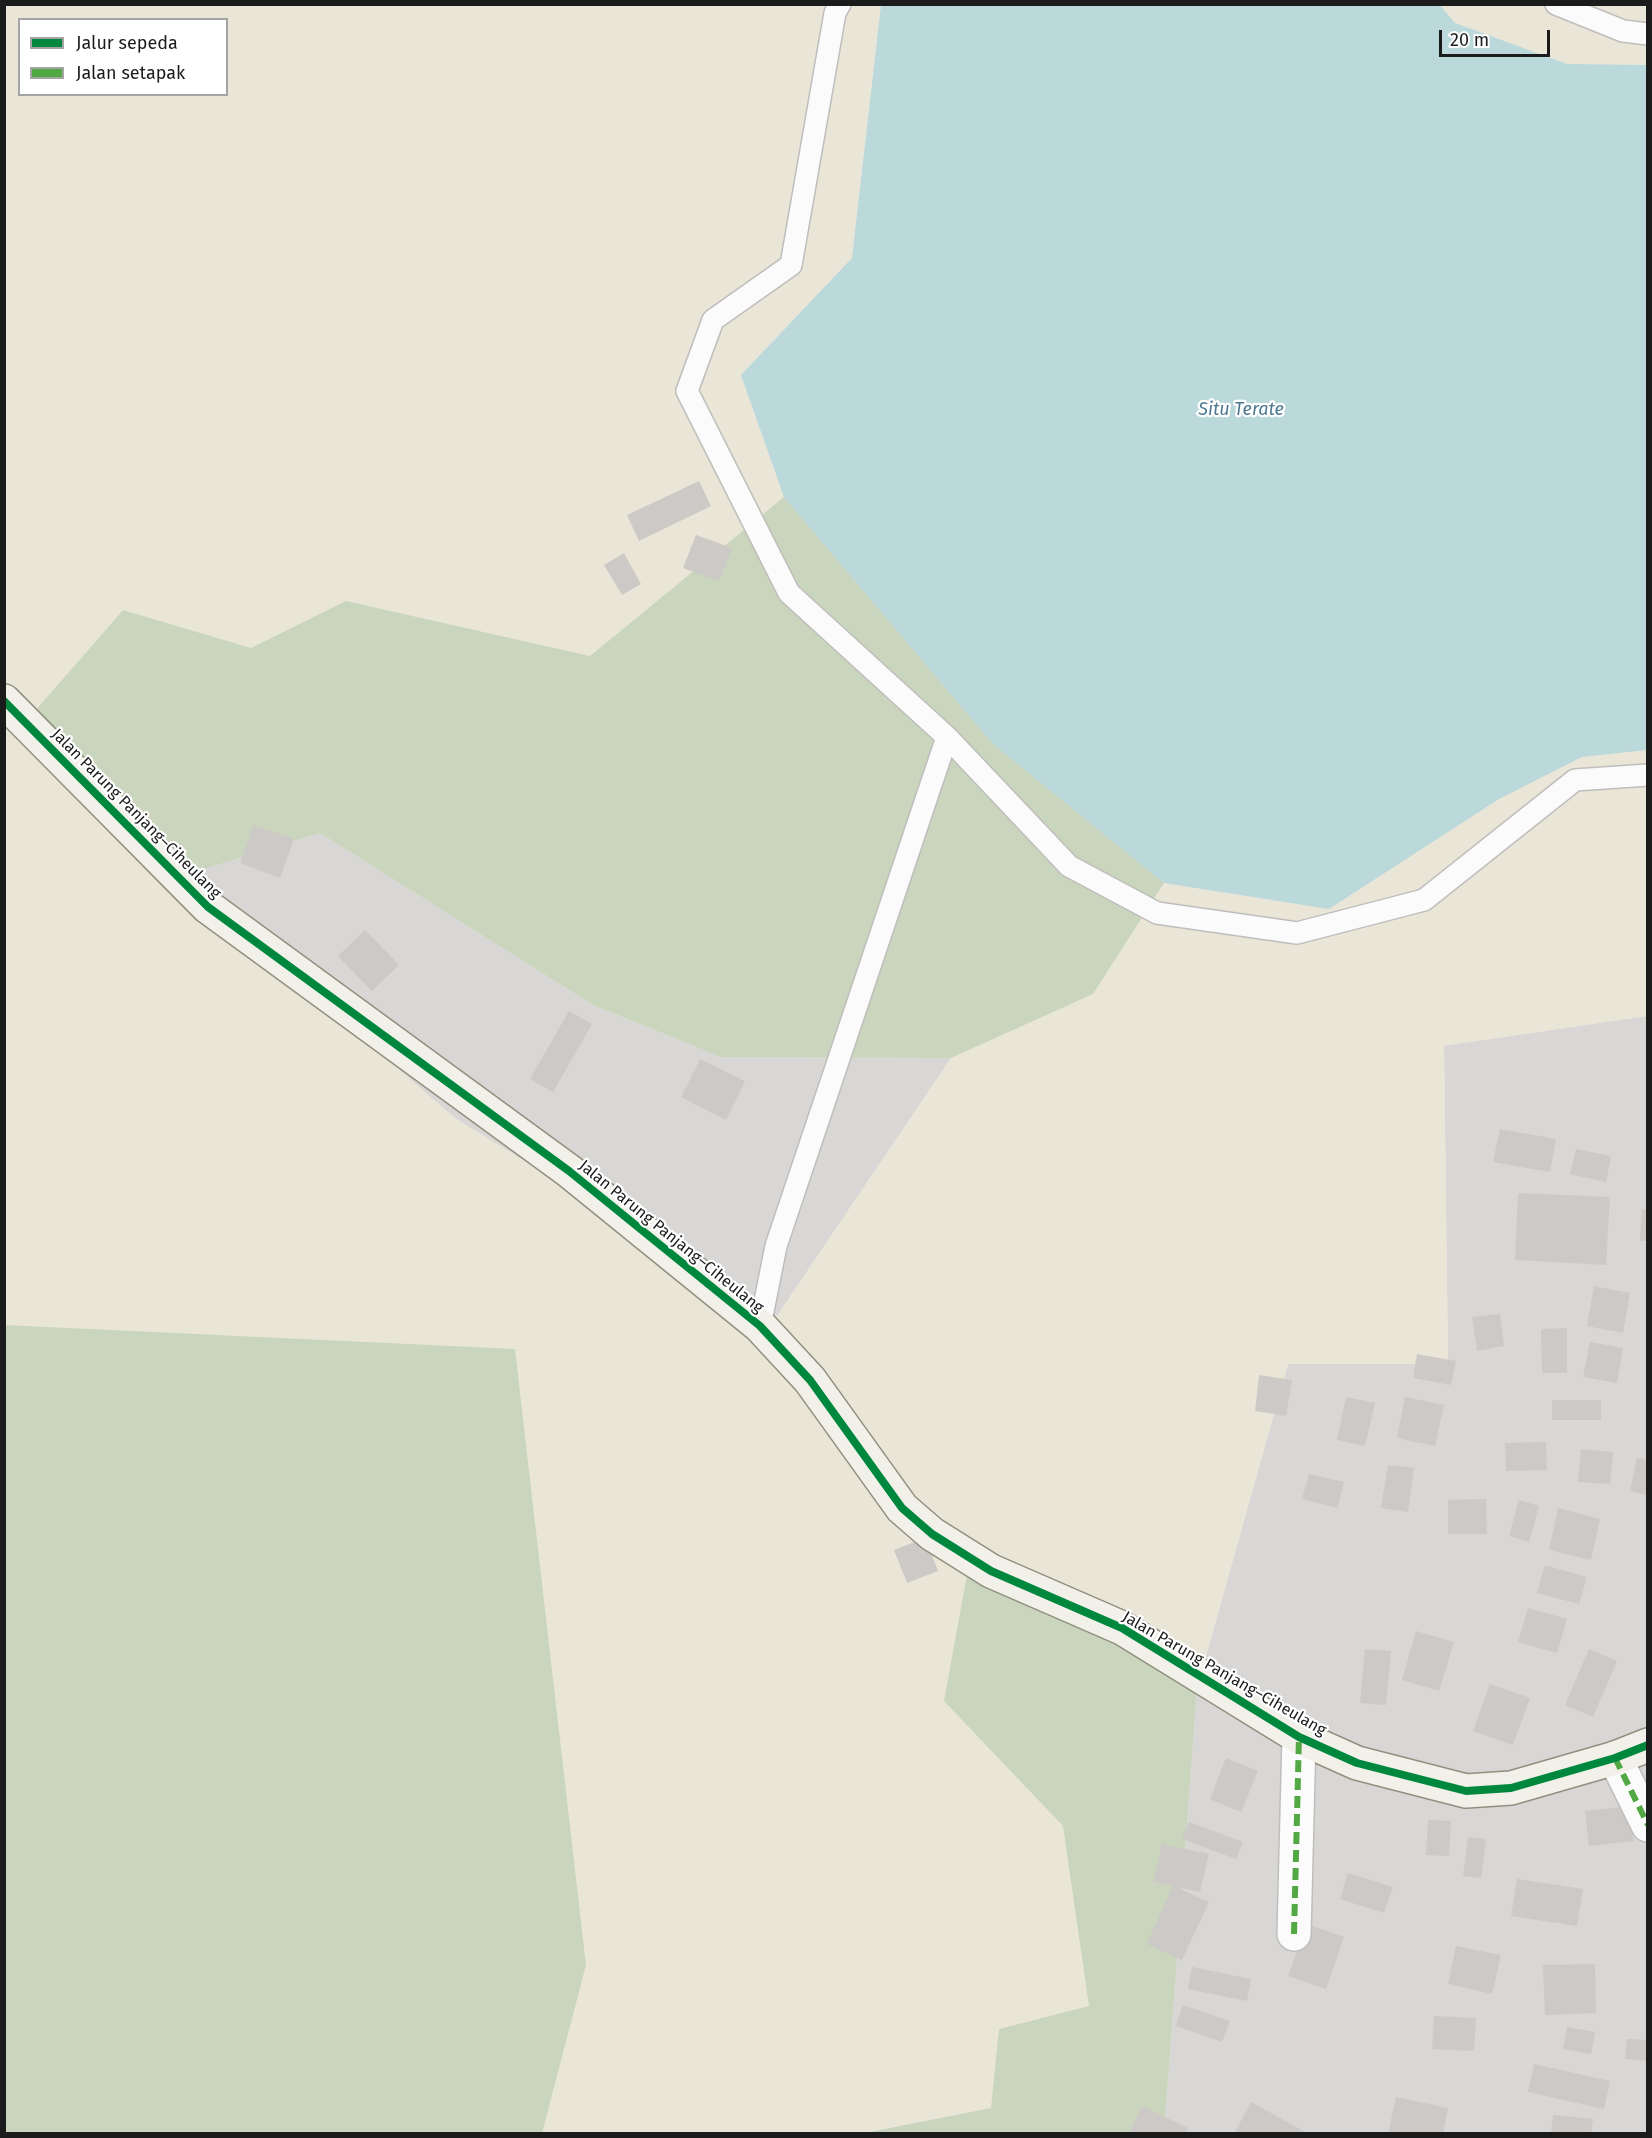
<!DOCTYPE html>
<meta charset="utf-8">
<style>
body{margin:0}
#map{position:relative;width:1652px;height:2138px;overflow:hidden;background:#e9e7e4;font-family:"Fira Sans",sans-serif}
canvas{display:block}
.frame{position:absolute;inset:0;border:6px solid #1b1b1b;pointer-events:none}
.legend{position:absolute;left:18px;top:18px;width:210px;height:78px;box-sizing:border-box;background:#fff;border:2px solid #a4a4a4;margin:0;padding:8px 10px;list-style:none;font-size:18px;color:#1b1b1b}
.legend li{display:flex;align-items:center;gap:12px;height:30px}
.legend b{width:30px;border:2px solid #a4a4a4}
.scale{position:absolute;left:1439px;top:30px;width:111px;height:27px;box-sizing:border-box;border:3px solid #1b1b1b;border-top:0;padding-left:8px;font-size:18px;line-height:21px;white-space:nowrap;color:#1b1b1b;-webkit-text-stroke:4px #fff;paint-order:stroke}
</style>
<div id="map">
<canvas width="1652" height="2138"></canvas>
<div class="frame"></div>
<ul class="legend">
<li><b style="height:8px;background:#00873e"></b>Jalur sepeda</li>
<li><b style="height:8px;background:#52a943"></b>Jalan setapak</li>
</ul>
<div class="scale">20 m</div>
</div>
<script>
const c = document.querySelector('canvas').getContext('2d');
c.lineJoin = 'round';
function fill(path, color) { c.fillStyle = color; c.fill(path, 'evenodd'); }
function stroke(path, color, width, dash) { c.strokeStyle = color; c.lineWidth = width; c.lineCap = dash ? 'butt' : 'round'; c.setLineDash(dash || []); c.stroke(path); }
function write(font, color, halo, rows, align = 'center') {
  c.font = font + ' "Fira Sans",sans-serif'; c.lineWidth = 4.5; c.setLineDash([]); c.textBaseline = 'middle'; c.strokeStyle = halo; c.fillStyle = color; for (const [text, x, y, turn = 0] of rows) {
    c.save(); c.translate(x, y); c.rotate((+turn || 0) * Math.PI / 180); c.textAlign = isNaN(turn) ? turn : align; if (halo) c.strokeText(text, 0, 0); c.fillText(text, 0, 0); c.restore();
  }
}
const residential = new Path2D(`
 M320,833L593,1005L721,1057L951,1058L777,1316L456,1119L169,880Z
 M1647,1016V2133L1164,2134L1197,1688L1288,1364L1448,1363L1444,1045Z`);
const farmland = new Path2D(`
 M5,5H881L852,258L741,375L784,497L590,656L347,601L251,648L123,610L15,734L456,1119L777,1316L951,1058L1093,994L1164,883L1329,909L1499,799L1582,757L1647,750V1016L1444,1046L1448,1364H1288L1197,1688L944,1701L1063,1826L1089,2006L999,2029L991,2108L859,2133H542L586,1965L515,1349L5,1325ZM20,20H226V94H20Z
 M1440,5H1647V65L1567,64L1454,23Z`);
const forest = new Path2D(`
 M784,497L993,744L1164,883L1093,994L951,1058L721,1057L593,1005L320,833L169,880L15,734L123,610L251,648L346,601L590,656Z
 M5,1325L515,1349L586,1965L542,2133H5Z
 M971,1553L1197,1688L1164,2133L859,2134L991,2108L999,2029L1089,2006L1063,1826L944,1701Z`);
const water = new Path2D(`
 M881,5H1440L1455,23L1567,64L1647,65V750L1582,757L1499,799L1329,909L1164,883L993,744L784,497L741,375L852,258Z`);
const building = new Path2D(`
 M699,481L711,506L639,541L627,515Z
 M696,535L732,548L719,581L683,568Z
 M624,553L641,584L622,595L604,565Z
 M254,825L294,839L280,878L240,863Z
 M365,930L399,965L372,991L338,956Z
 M569,1011L592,1024L553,1092L530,1079Z
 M700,1059L745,1081L726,1120L681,1097Z
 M1500,1129L1556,1139L1550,1172L1493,1162Z
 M1576,1149L1611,1156L1606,1182L1570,1174Z
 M1518,1193L1610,1197L1606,1265L1515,1260Z
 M1642,1209L1648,1210V1241H1640Z
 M1594,1286L1630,1293L1623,1333L1587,1326Z
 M1500,1314L1504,1346L1477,1351L1472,1317Z
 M1567,1328V1373H1542L1541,1329Z
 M1590,1342L1623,1348L1617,1383L1583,1377Z
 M1417,1354L1456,1361L1451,1385L1413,1378Z
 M1259,1375L1292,1380L1286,1416L1255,1411Z
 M1346,1397L1375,1403L1365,1446L1337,1440Z
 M1405,1397L1444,1405L1435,1446L1397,1438Z
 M1552,1400H1601V1420H1552Z
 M1546,1442L1547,1470L1506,1471L1505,1443Z
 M1581,1449L1613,1452L1610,1484L1578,1482Z
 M1637,1458L1648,1460V1495L1630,1491Z
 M1388,1465L1414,1468L1408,1512L1381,1508Z
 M1309,1474L1344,1482L1337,1508L1302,1499Z
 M1486,1499L1487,1534H1448V1500Z
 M1519,1500L1539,1506L1529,1542L1509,1536Z
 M1558,1508L1600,1519L1591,1560L1549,1550Z
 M925,1538L938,1571L907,1583L894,1550Z
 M1545,1565L1587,1577L1579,1604L1537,1593Z
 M1528,1608L1567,1619L1557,1653L1518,1642Z
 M1416,1631L1454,1642L1439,1691L1402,1680Z
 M1365,1649L1391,1651L1386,1705L1360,1703Z
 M1589,1649L1617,1661L1593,1717L1565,1705Z
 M1490,1684L1530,1698L1513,1745L1473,1731Z
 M1226,1758L1258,1771L1241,1812L1210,1799Z
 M1630,1806L1633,1841L1589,1846L1585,1811Z
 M1428,1820L1451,1821L1449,1856L1426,1855Z
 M1189,1822L1243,1842L1236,1859L1182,1839Z
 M1468,1837L1486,1839L1481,1878L1463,1876Z
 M1162,1844L1209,1854L1200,1892L1153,1882Z
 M1348,1873L1393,1887L1384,1913L1340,1899Z
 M1517,1879L1583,1889L1577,1926L1511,1916Z
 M1173,1886L1209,1902L1182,1960L1147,1944Z
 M1307,1924L1344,1937L1326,1989L1288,1976Z
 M1456,1946L1501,1955L1492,1994L1448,1984Z
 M1595,1964L1596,2013L1545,2015L1543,1965Z
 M1192,1967L1251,1979L1247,2001L1188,1989Z
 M1183,2005L1230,2021L1222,2042L1176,2026Z
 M1434,2016L1476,2018L1474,2051L1432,2049Z
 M1567,2027L1595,2032L1591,2054L1563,2049Z
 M1627,2039L1648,2040V2061L1625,2059Z
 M1534,2064L1610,2081L1604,2109L1528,2092Z
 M1396,2097L1448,2108L1443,2134H1388Z
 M1251,2102L1309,2134H1234Z
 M1142,2106L1188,2128L1185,2134H1129Z
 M1553,2115L1593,2119L1591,2134H1551Z`);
const lane = new Path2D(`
 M840,4L835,13L791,265L713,320L687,391L789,593L947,737L1069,866L1157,913L1297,933L1424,900L1575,780L1648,775
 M1556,4L1623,31L1648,34
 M760,1326L776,1246L947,737`);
const street = new Path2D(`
 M1615,1758L1648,1825
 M1294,1934L1299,1737`);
const secondary = new Path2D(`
 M4,701L208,907L569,1171L760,1326L810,1380L902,1508L932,1534L991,1571L1122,1628L1299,1737L1357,1763L1466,1791L1511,1788L1615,1758L1648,1745`);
const quiet = new Path2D(`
 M1615,1758L1648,1825
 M1294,1934L1299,1737`);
const cycleway = new Path2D(`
 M4,701L208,907L569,1171L760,1326L810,1380L902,1508L932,1534L991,1571L1122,1628L1299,1737L1357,1763L1466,1791L1511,1788L1615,1758L1648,1745`);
const streetNames = [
 ["Jalan Parung Panjang–Ciheulang",136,814,45],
 ["Jalan Parung Panjang–Ciheulang",671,1237,39],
 ["Jalan Parung Panjang–Ciheulang",1224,1674,30]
];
const waterNames = [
 ["Situ Terate",1241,410]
];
fill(residential, '#d8d7d5');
fill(farmland, '#e9e6d8');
fill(forest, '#c9d5bc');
fill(water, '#bbd8da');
fill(building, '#ccc9c7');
stroke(lane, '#bfbebc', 24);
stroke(street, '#bfbebc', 36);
stroke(secondary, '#91907f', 36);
stroke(lane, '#fcfbfb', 21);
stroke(street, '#fcfbfb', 33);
stroke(secondary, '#f1f0e9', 33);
stroke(quiet, '#52a943', 6, [12, 6]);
stroke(cycleway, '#00873e', 8);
write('16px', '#1b1b1b', '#fff', streetNames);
write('italic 18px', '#4c7991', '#fff', waterNames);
</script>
